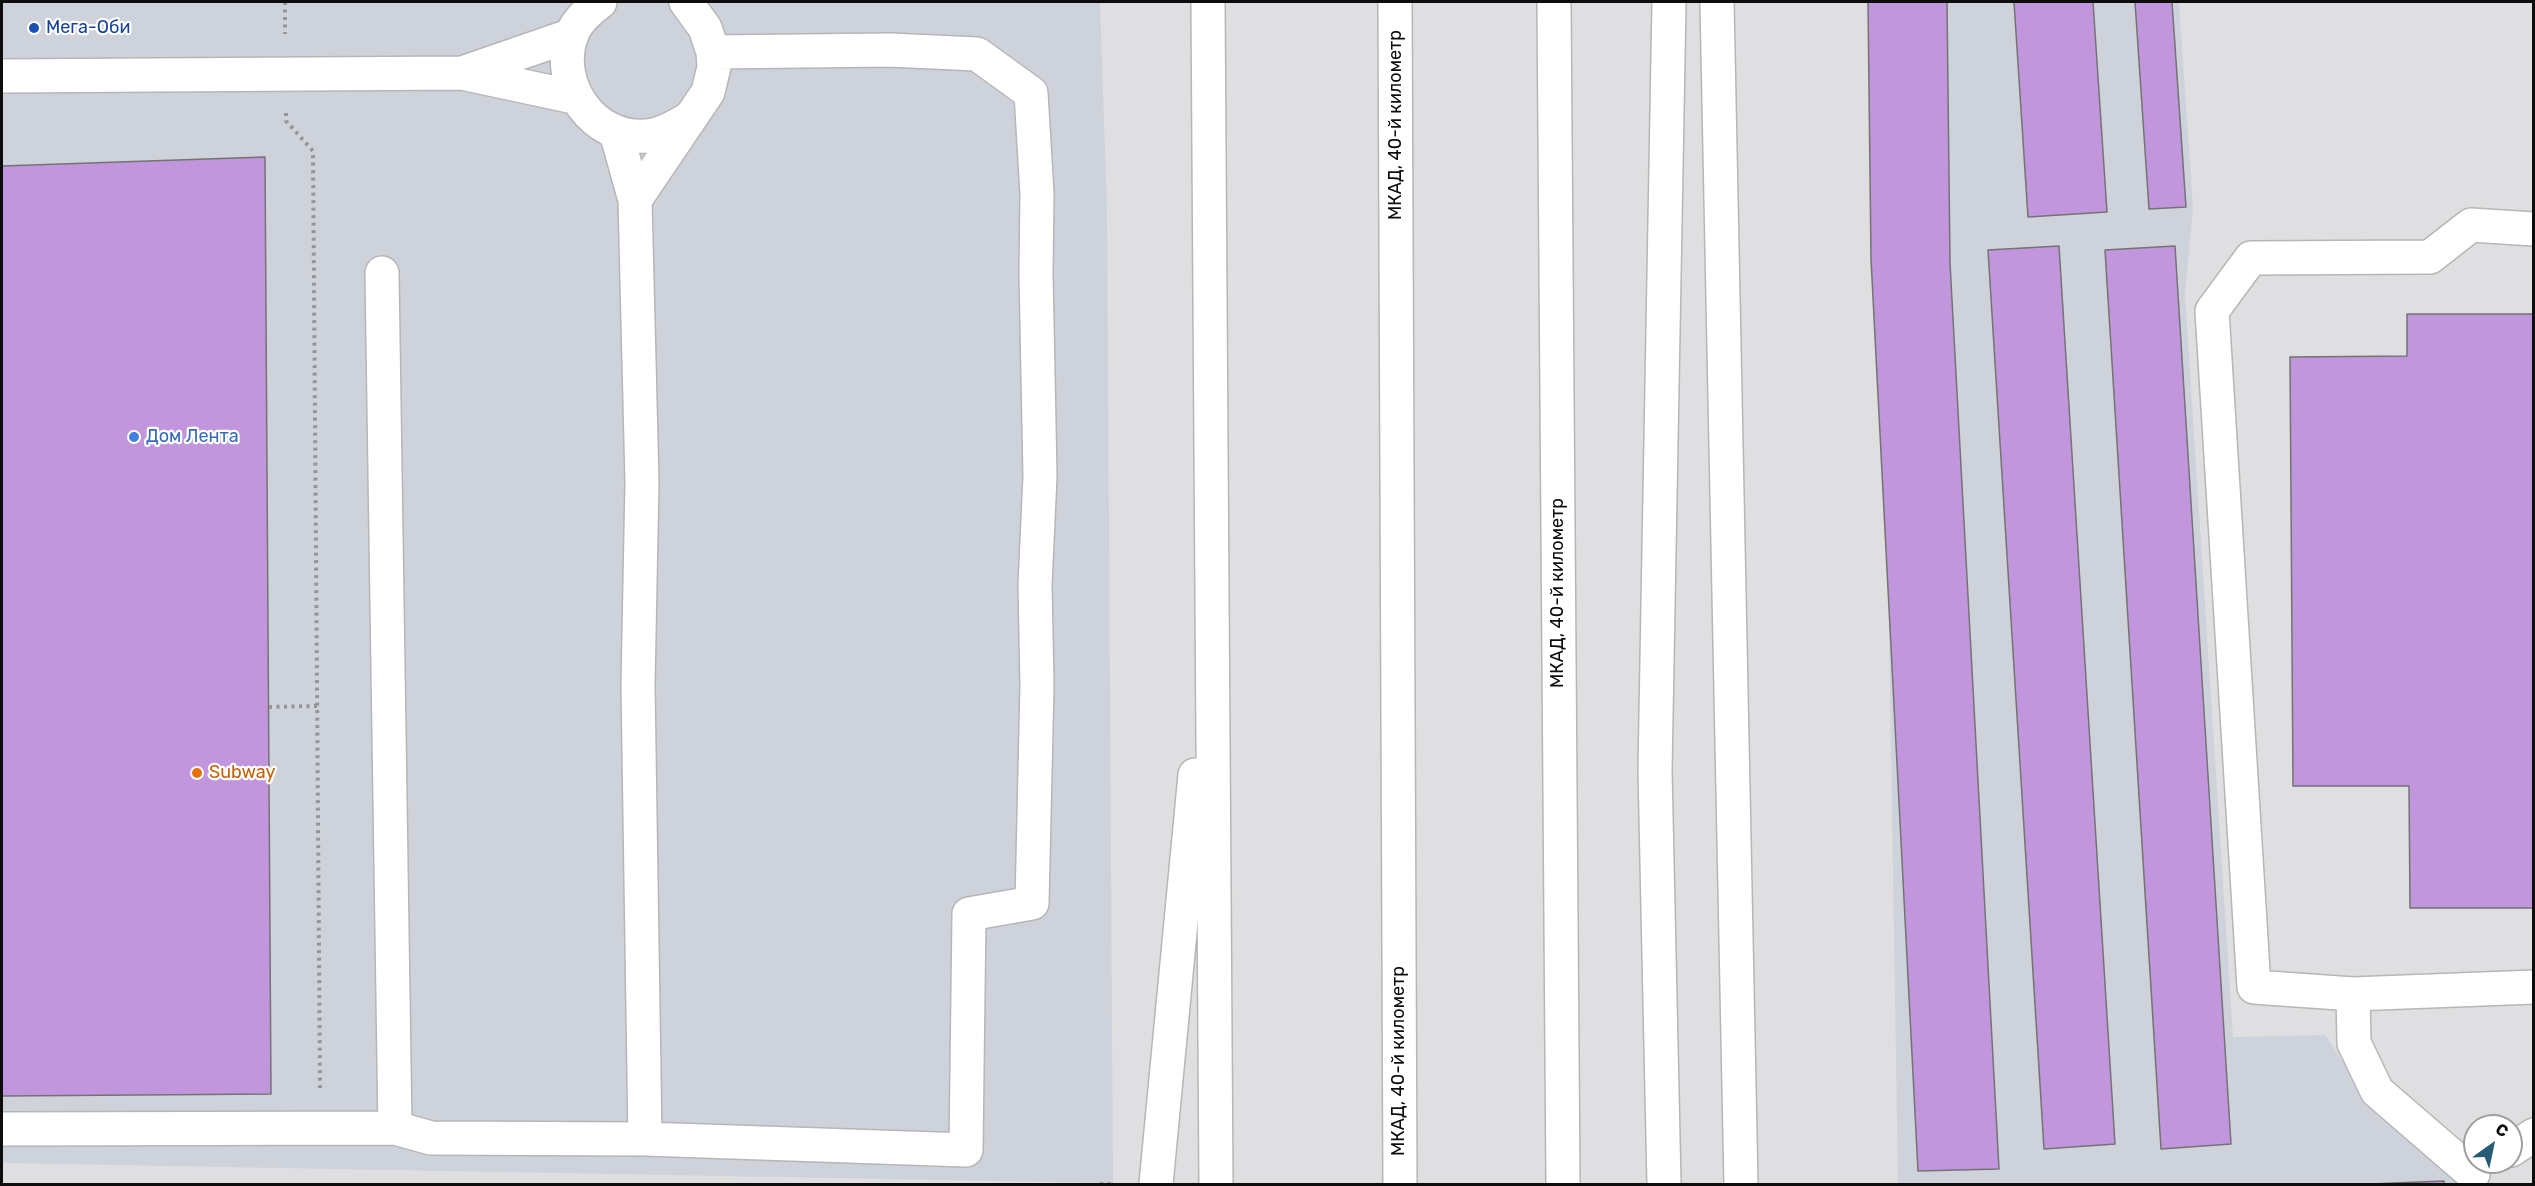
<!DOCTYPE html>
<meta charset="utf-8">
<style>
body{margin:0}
#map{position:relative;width:2535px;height:1186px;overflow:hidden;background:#dfdfe1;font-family:Rubik,sans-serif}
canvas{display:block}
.frame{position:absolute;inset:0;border:3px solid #0d0d0d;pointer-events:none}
.north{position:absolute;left:2463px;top:1114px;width:60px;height:60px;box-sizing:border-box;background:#fff;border:2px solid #9e9e9e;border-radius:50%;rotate:33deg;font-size:16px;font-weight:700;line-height:24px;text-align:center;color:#0d0d0d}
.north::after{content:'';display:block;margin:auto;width:21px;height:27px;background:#255d77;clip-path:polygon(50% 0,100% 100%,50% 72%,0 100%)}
</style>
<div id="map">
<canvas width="2535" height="1186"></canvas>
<div class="frame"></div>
<div class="north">С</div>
</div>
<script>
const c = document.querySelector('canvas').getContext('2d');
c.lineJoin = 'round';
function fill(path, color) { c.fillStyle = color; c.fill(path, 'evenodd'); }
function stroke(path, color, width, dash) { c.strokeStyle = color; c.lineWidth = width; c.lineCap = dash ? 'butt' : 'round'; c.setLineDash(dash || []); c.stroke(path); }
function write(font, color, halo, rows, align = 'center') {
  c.font = font + ' Rubik,sans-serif'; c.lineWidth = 4.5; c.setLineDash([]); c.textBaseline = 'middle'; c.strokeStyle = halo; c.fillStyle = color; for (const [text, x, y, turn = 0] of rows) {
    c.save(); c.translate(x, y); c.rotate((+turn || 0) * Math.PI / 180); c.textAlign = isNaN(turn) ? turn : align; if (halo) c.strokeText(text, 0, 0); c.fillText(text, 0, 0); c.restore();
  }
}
const built = new Path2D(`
 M2,2H1100L1107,209L1113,1183L2,1163Z
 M1879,2H2179L2193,208L2185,295L2233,1037L2325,1035L2365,1094L2459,1176L2460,1184H1898Z`);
const building = new Path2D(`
 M1868,2H1947L1950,263L1999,1169L1918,1171L1871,259Z
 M2014,2H2093L2107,212L2028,217Z
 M2135,2H2172L2186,207L2149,209Z
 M265,157L271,1094L2,1096V166Z
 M2059,246L2115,1144L2044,1149L1988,250Z
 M2175,246L2231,1144L2161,1149L2105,250Z
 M2407,314H2534V908H2410L2409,786H2293L2290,357L2407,356Z
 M2444,1181V1184H2370Z`);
const path = new Path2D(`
 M285,2V34
 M286,113V121L313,151L320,1088
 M269,707L317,706
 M1100,1184H1113`);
const minor = new Path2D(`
 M600,2C588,11 576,22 571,36C555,85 593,140 646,136C661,135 675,127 688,119
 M1208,2L1216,1184
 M462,73L572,35
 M2,76L462,73L574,97
 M616,132L635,200L642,482L638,685L645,1139
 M635,200L708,92L714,67L713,52L705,28L686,2
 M2534,229L2471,225L2430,257L2251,258L2212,311L2254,987L2353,994L2534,987
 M382,273L395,1128L431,1138L645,1139L966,1150L969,914L1032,903L1037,685L1035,585L1040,476L1036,272L1037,194L1031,93L977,54L890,50L713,52
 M2353,994L2354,1043L2377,1091L2473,1174
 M2,1129L395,1128
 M2511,1150L2534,1135
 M1156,1184L1195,775
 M1664,1184L1655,770L1669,2`);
const major = new Path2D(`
 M1717,2L1741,1184`);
const highway = new Path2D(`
 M1395,2L1400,1184
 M1554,2L1563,1184`);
const markers = [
 [34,28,6,"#1a4fb4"],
 [134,437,6,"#3f7fe0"],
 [197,773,6,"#e8710a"]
];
const transitNames = [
 ["Мега-Оби",46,28]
];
const streetNames = [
 ["МКАД, 40-й километр",1396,125,-90],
 ["МКАД, 40-й километр",1558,593,-90],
 ["МКАД, 40-й километр",1399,1061,-90]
];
const shopNames = [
 ["Дом Лента",146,437]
];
const foodNames = [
 ["Subway",209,773]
];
fill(built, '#ced2da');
fill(building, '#c296dd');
stroke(building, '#737374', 1.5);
stroke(minor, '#b6b6b7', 36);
stroke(major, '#b6b6b7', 36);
stroke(highway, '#b6b6b7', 36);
stroke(path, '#959596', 4, [3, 4.5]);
stroke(minor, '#fff', 33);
stroke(major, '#fff', 33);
stroke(highway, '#fff', 33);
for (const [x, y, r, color] of markers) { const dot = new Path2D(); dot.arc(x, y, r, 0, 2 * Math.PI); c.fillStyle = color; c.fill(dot); stroke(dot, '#fff', 2); }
write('18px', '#164399', '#fff', transitNames, 'left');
write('18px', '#0d0d0d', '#fff', streetNames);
write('18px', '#366cbe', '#fff', shopNames, 'left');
write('18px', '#c56008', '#fff', foodNames, 'left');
</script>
